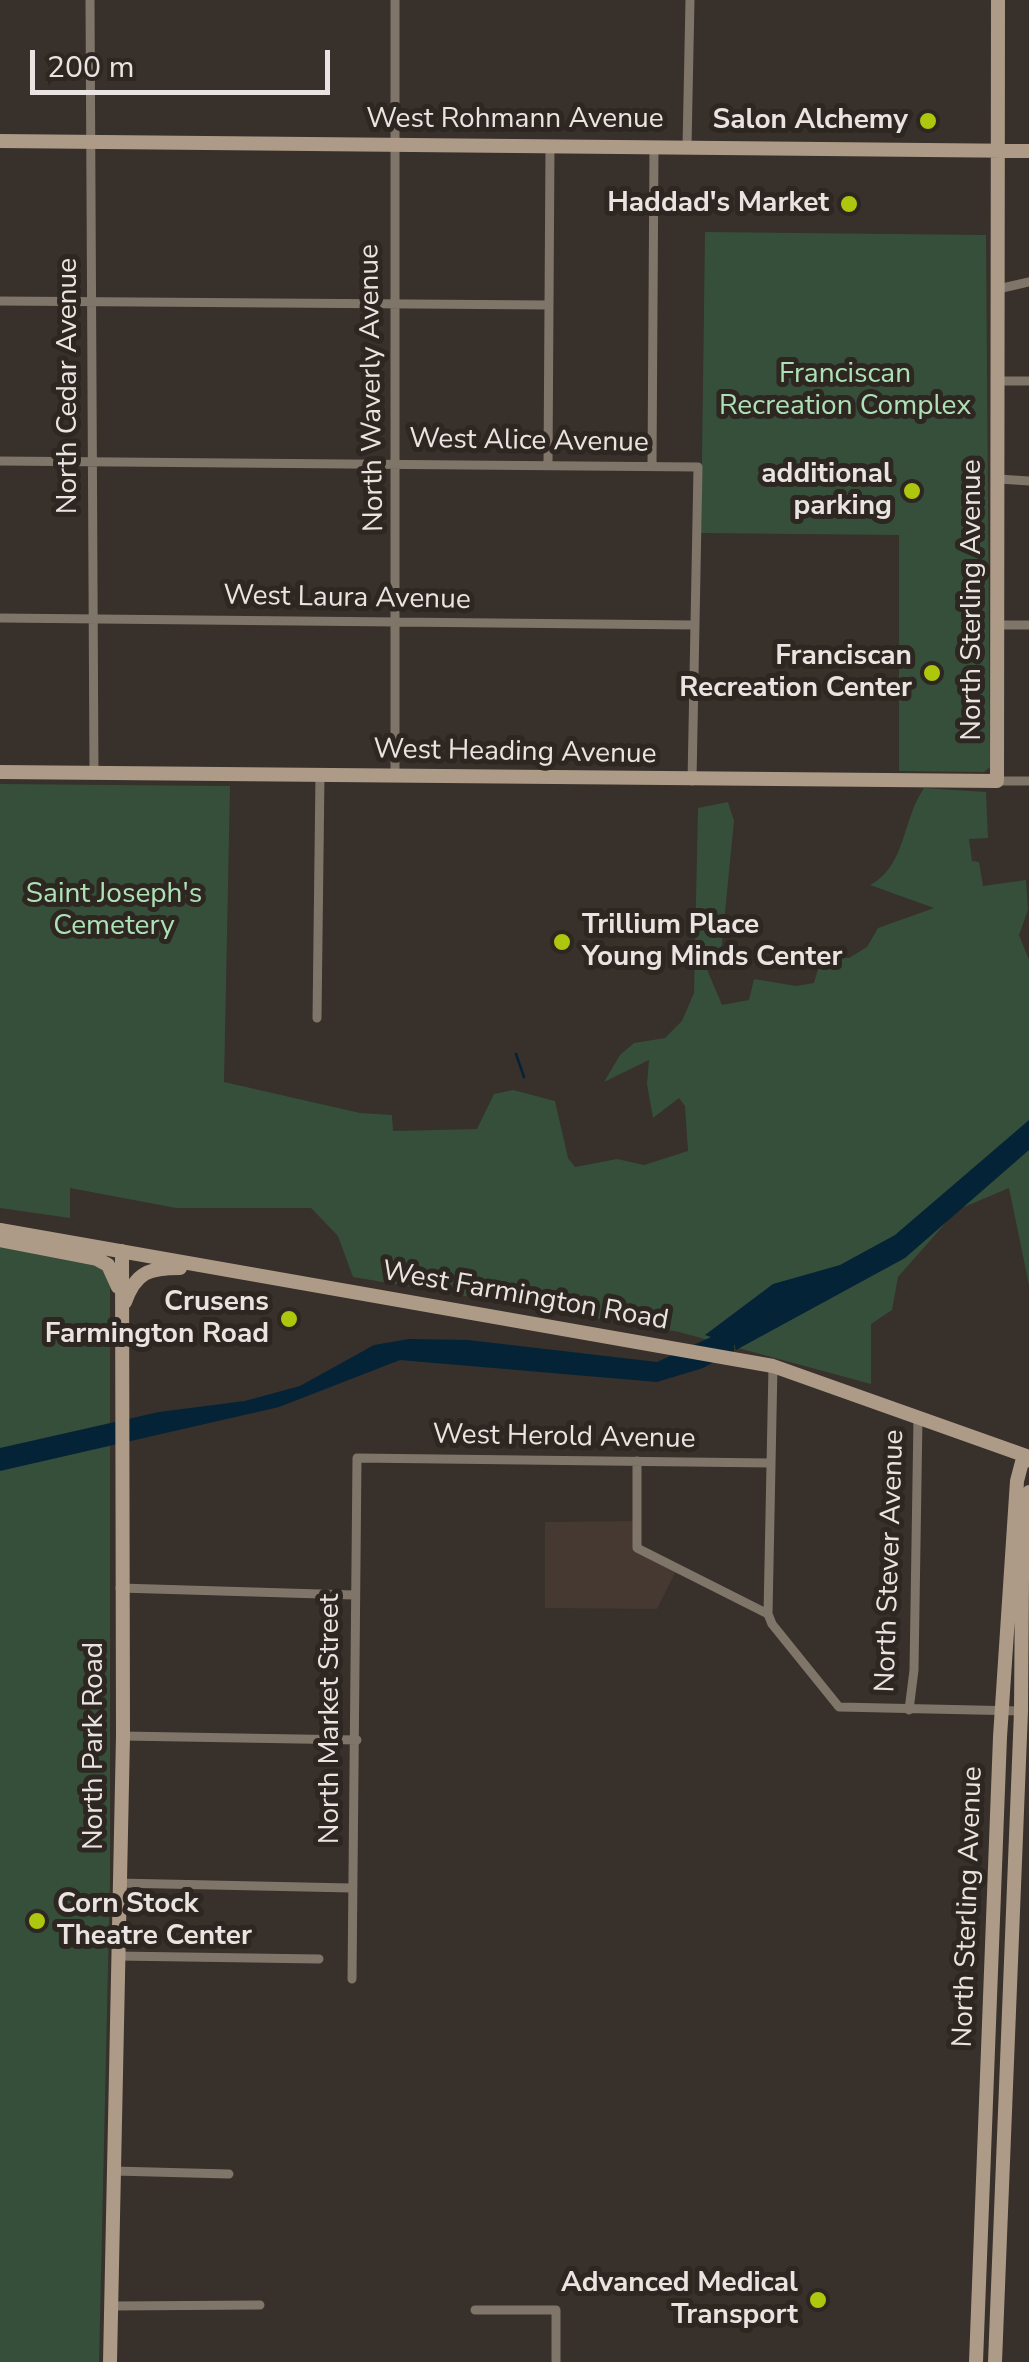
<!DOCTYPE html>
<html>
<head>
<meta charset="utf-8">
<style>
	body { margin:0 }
	#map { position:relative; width:1029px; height:2362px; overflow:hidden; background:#37302b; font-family:"Nunito Sans",sans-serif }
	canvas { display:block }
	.scale { position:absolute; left:30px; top:50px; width:300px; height:45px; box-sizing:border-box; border:5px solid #e9e4e1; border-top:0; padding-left:12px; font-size:30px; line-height:35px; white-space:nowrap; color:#e9e4e1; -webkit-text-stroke:8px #2d2621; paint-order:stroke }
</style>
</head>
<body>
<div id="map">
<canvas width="1029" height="2362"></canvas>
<div class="scale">200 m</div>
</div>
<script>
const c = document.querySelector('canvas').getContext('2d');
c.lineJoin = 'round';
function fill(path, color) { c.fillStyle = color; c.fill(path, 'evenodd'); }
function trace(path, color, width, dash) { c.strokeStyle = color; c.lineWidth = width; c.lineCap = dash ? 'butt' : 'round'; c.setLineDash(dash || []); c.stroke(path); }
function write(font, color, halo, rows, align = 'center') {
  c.font = font + ' "Nunito Sans",sans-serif'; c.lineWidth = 10; c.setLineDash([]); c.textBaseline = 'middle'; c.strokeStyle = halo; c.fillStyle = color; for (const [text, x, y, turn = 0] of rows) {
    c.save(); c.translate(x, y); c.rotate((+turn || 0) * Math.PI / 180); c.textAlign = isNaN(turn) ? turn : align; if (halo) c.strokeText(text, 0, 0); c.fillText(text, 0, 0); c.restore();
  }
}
fill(new Path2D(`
	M 637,1521 L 637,1548 L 677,1569 L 657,1609 L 545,1608 L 545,1522 Z`), '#463932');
fill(new Path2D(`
	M 705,232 L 986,235 L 990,767 L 984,772 L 899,771 L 899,535 L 701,533 Z
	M 0,784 L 230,786 L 224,1082 L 360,1113 L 392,1115 L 393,1131 L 477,1129 L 494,1094 L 513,1090 L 555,1101 L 568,1158 L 575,1167 L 617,1159 L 644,1165 L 688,1151 L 685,1106 L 679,1098 L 653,1118 L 647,1084 L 649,1060 L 604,1082 L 620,1055 L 634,1043 L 665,1038 L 682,1021 L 694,993 L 698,808 L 728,802 L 734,821 L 721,953 L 703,960 L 722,1005 L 749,1000 L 754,979 L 796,986 L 814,983 L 818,969 L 832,955 L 849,958 L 867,947 L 878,928 L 934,908 L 870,885 C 906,866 902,820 924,788 L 986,792 L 988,838 L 969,839 L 972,861 L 979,862 L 983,886 L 1026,880 L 1028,910 L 1019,935 L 1029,960 L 1029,1285 L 1009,1188 L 957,1210 L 898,1277 L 892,1310 L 871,1324 L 871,1384 L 679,1332 L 353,1277 L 338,1236 L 311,1208 L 176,1208 L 70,1188 L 70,1218 L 0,1208 Z
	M 0,1244 L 94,1260 L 110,1279 L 110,1879 L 99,2362 L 0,2362 Z`), '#364f3b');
fill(new Path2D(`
	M 1029,1120 L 1029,1150 L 905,1258 L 736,1350 L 734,1344 L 734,1351 L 703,1368 L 657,1382 L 400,1360 L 279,1407 L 0,1471 L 0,1448 L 159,1412 L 245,1401 L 300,1386 L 374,1345 L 409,1339 L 468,1340 L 657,1362 L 711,1337 L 705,1335 L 773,1284 L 840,1265 L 895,1235 Z`), '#052337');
trace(new Path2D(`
	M 516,1054 L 524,1077`), '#052337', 2.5);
trace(new Path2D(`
	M 90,0 L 94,773
	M 395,0 L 395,775
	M 687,147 L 690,0
	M 998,289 L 1029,282
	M 0,301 L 549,305
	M 998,381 L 1029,381
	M 0,461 L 698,467 L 692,781
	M 548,465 L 550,145
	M 652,466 L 654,146
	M 999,479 L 1029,481
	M 0,618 L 694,625
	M 999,625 L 1029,625
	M 997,781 L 1029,781
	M 317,1018 L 320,774
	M 773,1366 L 768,1614 L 772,1624 L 839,1707 L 1021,1711
	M 637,1461 L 637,1548 L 768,1614
	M 120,1588 L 354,1595
	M 909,1710 L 914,1670 L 918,1417
	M 123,1736 L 357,1740
	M 118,1883 L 351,1888
	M 117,1956 L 319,1959
	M 352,1979 L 357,1458 L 770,1463
	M 114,2171 L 229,2174
	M 113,2306 L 260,2305
	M 475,2310 L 556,2310 L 556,2362`), '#807569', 9);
trace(new Path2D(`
	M 0,141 L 1029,151
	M 0,772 L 997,781 L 998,0
	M 0,1230 L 773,1366 L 1029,1457
	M 0,1240 L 97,1259 L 108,1265 L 118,1287
	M 125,1302 C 136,1272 149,1268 180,1268
	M 110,2362 L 123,1736 L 122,1251
	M 976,2362 L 1000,1737 L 1017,1481 L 1022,1462 L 1029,1460
	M 995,2362 L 1021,1711 L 1022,1578 L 1029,1492`), '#ad9b88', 14);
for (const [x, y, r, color] of [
	[928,121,10,"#adc60e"],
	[849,204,10,"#adc60e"],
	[912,491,10,"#adc60e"],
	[932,673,10,"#adc60e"],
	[562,942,10,"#adc60e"],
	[289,1319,10,"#adc60e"],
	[37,1921,10,"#adc60e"],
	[818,2300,10,"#adc60e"]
]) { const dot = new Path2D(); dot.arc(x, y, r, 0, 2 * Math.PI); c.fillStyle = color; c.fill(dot); trace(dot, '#2d2621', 4); }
write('28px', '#e9e4e1', '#2d2621', [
	["West Rohmann Avenue",515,120],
	["North Cedar Avenue",69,386,-90],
	["North Waverly Avenue",373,388,-91],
	["West Alice Avenue",529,442,1],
	["West Laura Avenue",347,599,1],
	["North Sterling Avenue",973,600,-90],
	["West Heading Avenue",515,753,1],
	["West Farmington Road",525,1297,10],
	["West Herold Avenue",564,1438,1],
	["North Stever Avenue",891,1561,-88],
	["North Market Street",331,1719,-90],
	["North Park Road",95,1746,-90],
	["North Sterling Avenue",969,1907,-88]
]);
write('bold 28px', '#e9e4e1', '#2d2621', [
	["Salon Alchemy",908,121],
	["Haddad's Market",829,204],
	["additional",892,475],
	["parking",892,507],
	["Franciscan",912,657],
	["Recreation Center",912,689],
	["Trillium Place",582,926,"left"],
	["Young Minds Center",582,958,"left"],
	["Crusens",269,1303],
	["Farmington Road",269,1335],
	["Corn Stock",57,1905,"left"],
	["Theatre Center",57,1937,"left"],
	["Advanced Medical",798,2284],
	["Transport",798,2316]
], 'right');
write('28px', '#ade1b6', '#2d2621', [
	["Franciscan",845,375],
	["Recreation Complex",845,407],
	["Saint Joseph's",114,895],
	["Cemetery",114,927]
]);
</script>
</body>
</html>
